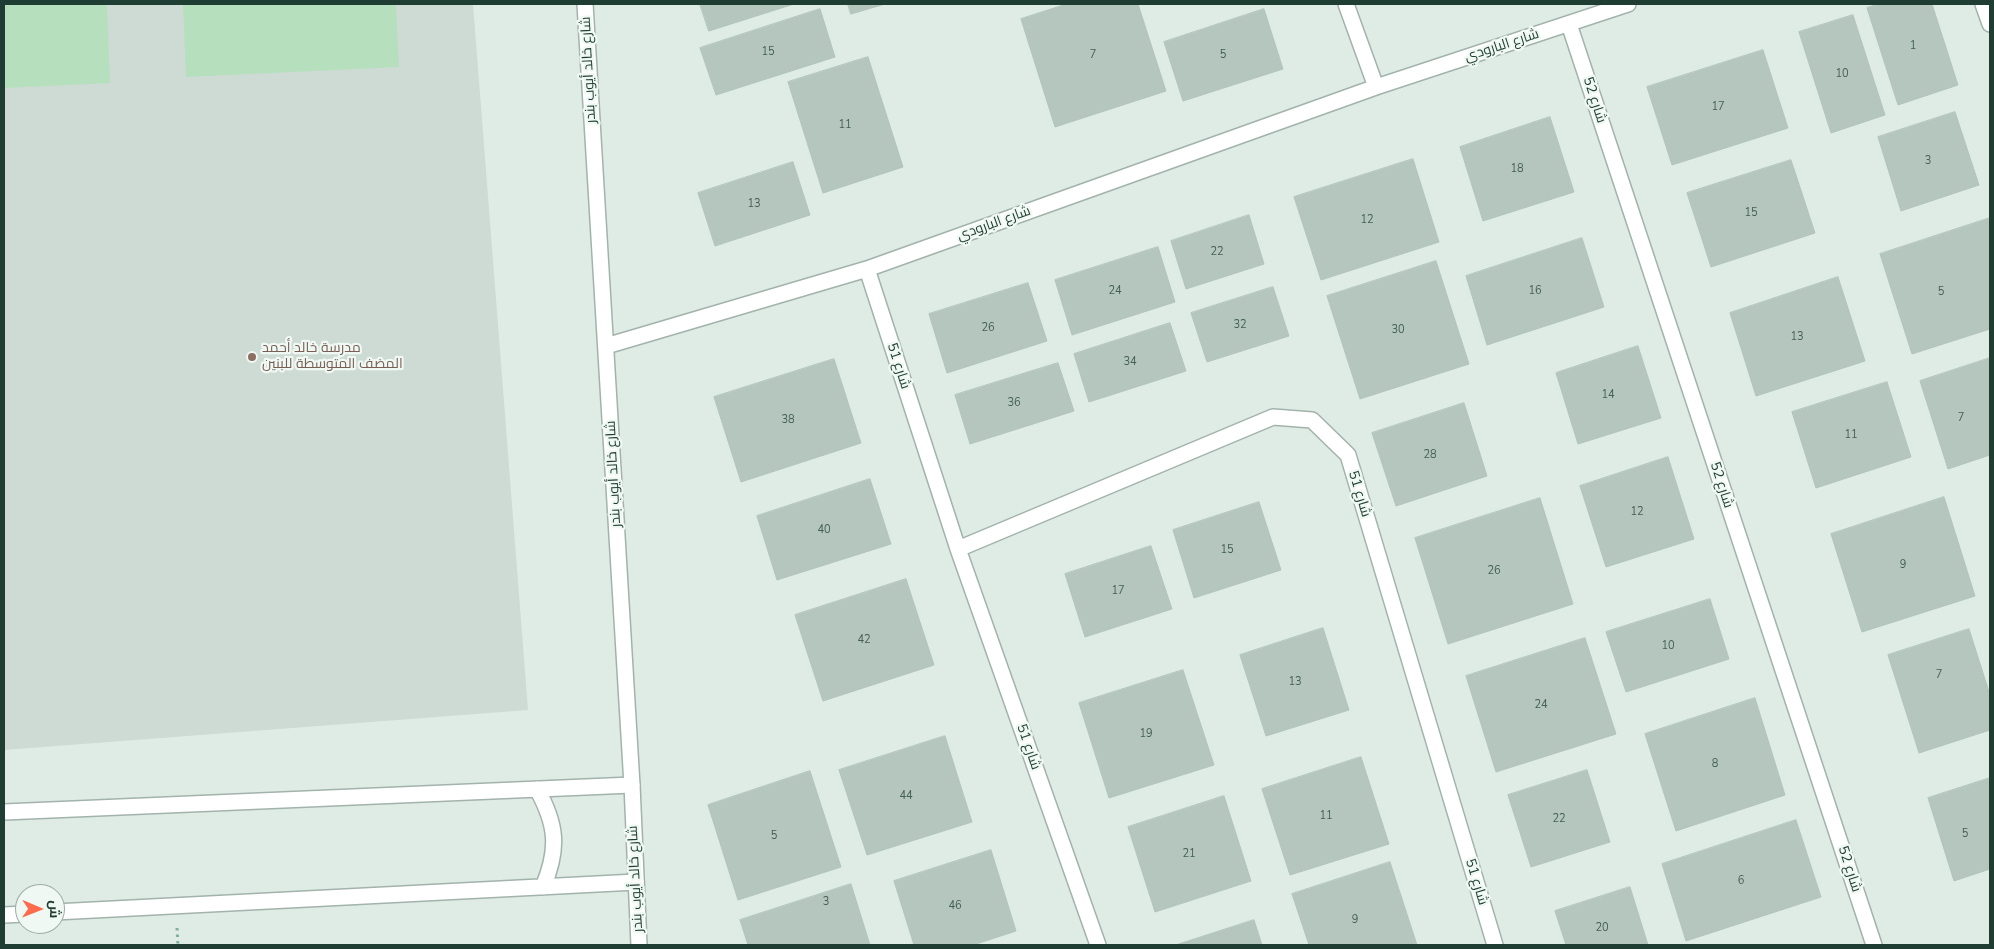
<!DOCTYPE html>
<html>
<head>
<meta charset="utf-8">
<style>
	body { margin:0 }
	#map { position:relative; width:1994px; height:949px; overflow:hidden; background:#dfebe5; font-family:"Nunito Sans",Cairo,sans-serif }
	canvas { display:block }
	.frame { position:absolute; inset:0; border:5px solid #1f3d33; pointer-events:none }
	.north { position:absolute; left:15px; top:884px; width:50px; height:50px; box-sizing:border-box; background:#eff8f3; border:1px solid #9cada6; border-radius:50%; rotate:91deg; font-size:14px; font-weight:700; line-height:20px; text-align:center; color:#1f3d33 }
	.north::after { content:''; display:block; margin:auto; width:18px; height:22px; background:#fc6c4c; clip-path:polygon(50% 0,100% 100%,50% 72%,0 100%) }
</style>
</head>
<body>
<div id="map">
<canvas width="1994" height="949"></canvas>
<div class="frame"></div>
<div class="north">ش</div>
</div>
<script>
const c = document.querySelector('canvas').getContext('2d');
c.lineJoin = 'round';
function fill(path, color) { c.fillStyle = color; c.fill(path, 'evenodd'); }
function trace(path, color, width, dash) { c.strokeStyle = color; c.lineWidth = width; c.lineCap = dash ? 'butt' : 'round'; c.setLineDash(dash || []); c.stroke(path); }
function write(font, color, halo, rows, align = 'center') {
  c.font = font + ' "Nunito Sans",Cairo,sans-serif'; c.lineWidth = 4.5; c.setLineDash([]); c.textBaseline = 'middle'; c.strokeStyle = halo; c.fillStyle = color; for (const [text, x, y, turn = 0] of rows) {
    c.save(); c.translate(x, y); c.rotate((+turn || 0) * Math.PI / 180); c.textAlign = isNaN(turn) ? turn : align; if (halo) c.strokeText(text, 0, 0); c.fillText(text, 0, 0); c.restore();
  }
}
fill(new Path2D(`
	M 4,4 L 473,4 L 528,710 L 4,750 Z`), '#cddbd4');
fill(new Path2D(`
	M 4,4 L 107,4 L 110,83 L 4,88 Z
	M 183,4 L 396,4 L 399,67 L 186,77 Z`), '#b6dfbe');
const building = new Path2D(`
	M 700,4 L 794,4 L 709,31 Z
	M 848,4 L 885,4 L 851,14 Z
	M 1067,4 L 1138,4 L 1166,91 L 1055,127 L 1021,19 Z
	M 1879,4 L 1932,4 L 1958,85 L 1898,105 L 1867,8 Z
	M 820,9 L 835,57 L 716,95 L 700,48 Z
	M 1264,9 L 1283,69 L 1183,101 L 1164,42 Z
	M 1853,15 L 1885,115 L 1831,133 L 1799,32 Z
	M 1763,50 L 1788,128 L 1672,165 L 1647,87 Z
	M 868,57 L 903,167 L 823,193 L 788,82 Z
	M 1955,112 L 1979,185 L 1901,211 L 1878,137 Z
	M 1550,117 L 1574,192 L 1483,221 L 1460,147 Z
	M 1413,159 L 1439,242 L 1321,280 L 1294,197 Z
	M 1791,160 L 1815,233 L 1711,267 L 1687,193 Z
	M 793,162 L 810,215 L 715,246 L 698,193 Z
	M 1249,215 L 1264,264 L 1186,289 L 1171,241 Z
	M 1990,218 L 1990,329 L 1912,354 L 1880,254 Z
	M 1582,238 L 1604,307 L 1487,345 L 1466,276 Z
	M 1158,247 L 1175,302 L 1072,335 L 1055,280 Z
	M 1436,261 L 1469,364 L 1360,399 L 1327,296 Z
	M 1838,277 L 1865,361 L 1756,396 L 1730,313 Z
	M 1028,283 L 1047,341 L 947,373 L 929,314 Z
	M 1273,287 L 1289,336 L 1207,362 L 1191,313 Z
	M 1170,323 L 1186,371 L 1089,402 L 1074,354 Z
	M 1638,346 L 1661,418 L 1578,444 L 1556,373 Z
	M 1990,358 L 1990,455 L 1948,469 L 1920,381 Z
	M 834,359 L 861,443 L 741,482 L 714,397 Z
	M 1058,363 L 1074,411 L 970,444 L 955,395 Z
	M 1887,382 L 1911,457 L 1816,488 L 1792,412 Z
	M 1464,403 L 1487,476 L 1396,506 L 1372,433 Z
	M 1668,457 L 1694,539 L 1606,567 L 1580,486 Z
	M 870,479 L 891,544 L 777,580 L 757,516 Z
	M 1944,497 L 1975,596 L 1862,632 L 1831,534 Z
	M 1540,498 L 1573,604 L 1448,644 L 1415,538 Z
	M 1259,502 L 1281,570 L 1194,598 L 1173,530 Z
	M 1151,546 L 1172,609 L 1085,637 L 1065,574 Z
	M 906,579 L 934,665 L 823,701 L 795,615 Z
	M 1710,599 L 1729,659 L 1626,692 L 1606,632 Z
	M 1323,628 L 1349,710 L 1266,736 L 1240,655 Z
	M 1969,629 L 1990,695 L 1990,730 L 1919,753 L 1888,655 Z
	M 1585,638 L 1616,734 L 1496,772 L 1466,676 Z
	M 1183,670 L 1214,765 L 1109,798 L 1079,703 Z
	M 1755,698 L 1785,795 L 1676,831 L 1645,734 Z
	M 945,736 L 972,822 L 867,855 L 839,770 Z
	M 1361,757 L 1389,844 L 1290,875 L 1262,789 Z
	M 1587,770 L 1610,842 L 1531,867 L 1508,795 Z
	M 810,771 L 841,867 L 738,900 L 708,805 Z
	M 1990,778 L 1990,869 L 1954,881 L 1928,798 Z
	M 1224,796 L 1251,881 L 1155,912 L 1128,827 Z
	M 1796,820 L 1821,897 L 1686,941 L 1662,864 Z
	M 991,850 L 1016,931 L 973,945 L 914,945 L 894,881 Z
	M 1390,862 L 1417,945 L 1309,945 L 1292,894 Z
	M 851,884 L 870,945 L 748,945 L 740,920 Z
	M 1630,887 L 1648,945 L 1566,945 L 1555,911 Z
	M 1254,920 L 1262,945 L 1176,945 Z`);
fill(building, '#b4c6be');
trace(building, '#b1c5bc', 1);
const service = new Path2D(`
	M 537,789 C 557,825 559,849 543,887
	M 4,812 L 632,785
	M 55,912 L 636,882
	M 4,915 L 25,914`);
const minor = new Path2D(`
	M 585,4 L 632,785 L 639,945
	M 1346,4 L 1376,87
	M 1983,4 L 1990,24
	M 1569,24 L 1874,945
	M 867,269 L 958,549 L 1098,945
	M 606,346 L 867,269 L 1376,87 L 1628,4
	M 958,549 L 1273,417 L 1312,420 L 1348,455 L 1495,945`);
trace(service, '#a2b3ac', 18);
trace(minor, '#a2b3ac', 18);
trace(new Path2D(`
	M 177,928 L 178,945`), '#7db19d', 3, [2.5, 4]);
trace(service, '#fff', 15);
trace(minor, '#fff', 15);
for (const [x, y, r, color] of [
	[252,357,5,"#8d6e63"]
]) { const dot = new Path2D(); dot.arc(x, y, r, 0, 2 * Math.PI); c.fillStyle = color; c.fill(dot); trace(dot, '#eff8f3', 2); }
write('11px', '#445f56', null, [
	["1",1913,46],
	["15",768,52],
	["7",1093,55],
	["5",1223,55],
	["10",1842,74],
	["17",1718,107],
	["11",845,125],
	["3",1928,161],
	["18",1517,169],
	["13",754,204],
	["15",1751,213],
	["12",1367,220],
	["22",1217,252],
	["24",1115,291],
	["16",1535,291],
	["5",1941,292],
	["32",1240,325],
	["26",988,328],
	["30",1398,330],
	["13",1797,337],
	["34",1130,362],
	["14",1608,395],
	["36",1014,403],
	["7",1961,418],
	["38",788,420],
	["11",1851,435],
	["28",1430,455],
	["12",1637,512],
	["40",824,530],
	["15",1227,550],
	["9",1903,565],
	["26",1494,571],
	["17",1118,591],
	["42",864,640],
	["10",1668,646],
	["7",1939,675],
	["13",1295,682],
	["24",1541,705],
	["19",1146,734],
	["8",1715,764],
	["44",906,796],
	["11",1326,816],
	["22",1559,819],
	["5",1965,834],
	["5",774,836],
	["21",1189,854],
	["6",1741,881],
	["3",826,902],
	["46",955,906],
	["9",1355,920],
	["20",1602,928]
]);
write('14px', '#1f3d33', '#eff8f3', [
	["شارع البارودي",1502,46,-18],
	["شارع خالد أيوب بندر",589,70,-93],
	["شارع 52",1594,100,72],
	["شارع البارودي",994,224,-20],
	["شارع 51",898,366,72],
	["شارع خالد أيوب بندر",614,474,-93],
	["شارع 52",1721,485,72],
	["شارع 51",1359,494,73],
	["شارع 51",1028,747,71],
	["شارع 52",1849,869,72],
	["شارع خالد أيوب بندر",636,879,-93],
	["شارع 51",1476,882,73]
]);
write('14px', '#785e54', '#eff8f3', [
	["مدرسة خالد أحمد",262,349],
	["المضف المتوسطة للبنين",262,365]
], 'left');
</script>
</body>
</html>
